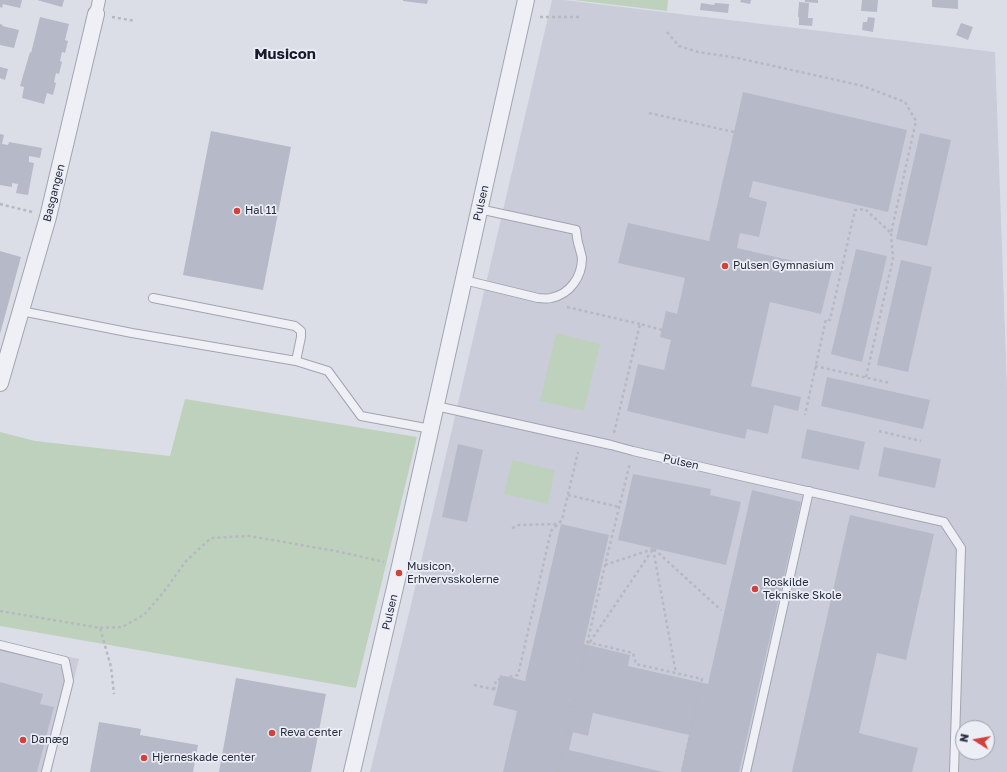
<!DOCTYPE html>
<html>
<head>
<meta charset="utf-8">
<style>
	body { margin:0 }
	#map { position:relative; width:1007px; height:772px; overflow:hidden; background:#dcdee7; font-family:"Golos Text",sans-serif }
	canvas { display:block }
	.north { position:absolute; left:955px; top:720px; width:40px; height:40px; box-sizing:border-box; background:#ebeef5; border:1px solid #9ca0ac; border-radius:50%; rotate:281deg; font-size:11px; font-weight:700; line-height:16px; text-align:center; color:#252a3e }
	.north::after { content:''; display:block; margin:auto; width:14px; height:18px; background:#d2413b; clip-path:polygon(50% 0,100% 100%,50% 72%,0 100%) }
</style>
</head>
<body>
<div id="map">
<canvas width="1007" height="772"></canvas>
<div class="north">N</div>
</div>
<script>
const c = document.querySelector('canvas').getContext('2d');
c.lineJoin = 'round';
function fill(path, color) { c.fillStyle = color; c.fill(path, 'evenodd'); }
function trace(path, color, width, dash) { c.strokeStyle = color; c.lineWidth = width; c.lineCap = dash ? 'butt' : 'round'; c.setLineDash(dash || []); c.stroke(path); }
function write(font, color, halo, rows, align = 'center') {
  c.font = font + ' "Golos Text",sans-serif'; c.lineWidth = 3.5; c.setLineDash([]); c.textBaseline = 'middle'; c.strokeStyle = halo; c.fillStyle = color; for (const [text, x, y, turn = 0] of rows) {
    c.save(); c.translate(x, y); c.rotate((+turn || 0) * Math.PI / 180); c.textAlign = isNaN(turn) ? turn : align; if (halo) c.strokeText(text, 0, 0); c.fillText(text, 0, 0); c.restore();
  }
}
fill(new Path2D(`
	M 552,0 L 564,0 L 995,52 L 1007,388 L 1007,772 L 370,772 L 410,609 ZM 963,728 L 987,728 L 987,752 L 963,752 Z
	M 0,642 L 79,659 L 51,772 L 0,772 Z`), '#cacdd9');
fill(new Path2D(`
	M 574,0 L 668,0 L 667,11 Z
	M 556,333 L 600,344 L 584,411 L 540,401 Z
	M 185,399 L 417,437 L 356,688 L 0,626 L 0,432 L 35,441 L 170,456 Z
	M 512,460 L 555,470 L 548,504 L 504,494 Z`), '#bed1bd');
fill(new Path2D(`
	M 0,0 L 22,0 L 20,8 L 3,4 L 2,8 L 0,7 Z
	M 37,0 L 64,0 L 62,7 Z
	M 403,0 L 428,0 L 427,4 L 403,1 Z
	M 741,0 L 751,0 L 750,4 L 740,2 Z
	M 805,0 L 818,0 L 818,3 L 805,2 Z
	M 862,0 L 878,0 L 877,12 L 861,11 Z
	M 932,0 L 958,0 L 958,9 L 932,7 Z
	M 799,2 L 809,3 L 808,18 L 813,18 L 812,26 L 799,25 L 799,17 L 798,17 Z
	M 701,3 L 714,5 L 715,3 L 729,4 L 728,13 L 700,10 Z
	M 40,17 L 69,24 L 65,40 L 68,41 L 65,53 L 62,52 L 60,61 L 62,62 L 59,74 L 56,73 L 54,82 L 56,83 L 53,95 L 47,93 L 44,104 L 22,98 L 24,87 L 20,86 L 30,52 L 31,53 Z
	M 868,17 L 875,18 L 873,32 L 862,30 L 863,22 L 867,22 Z
	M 961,23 L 973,27 L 968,40 L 956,35 Z
	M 0,24 L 3,25 L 2,26 L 19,30 L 14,48 L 0,45 Z
	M 0,67 L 8,69 L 5,80 L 0,78 Z
	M 743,92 L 907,130 L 888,212 L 753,181 L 749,197 L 767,202 L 759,237 L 740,233 L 737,248 L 832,270 L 821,314 L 770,302 L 751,386 L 801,397 L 798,411 L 774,405 L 768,434 L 747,429 L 745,439 L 627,411 L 638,364 L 664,370 L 671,340 L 660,337 L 666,311 L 677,314 L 685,278 L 618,263 L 628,223 L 709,241 Z
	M 211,131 L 291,147 L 263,290 L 183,275 Z
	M 920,133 L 951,140 L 927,246 L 896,239 Z
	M 0,134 L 4,135 L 2,144 L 8,145 L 9,142 L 42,148 L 40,158 L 29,156 L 29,162 L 34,163 L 28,195 L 16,193 L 18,184 L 12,183 L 12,187 L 0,185 Z
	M 856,249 L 887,256 L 862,362 L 831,354 Z
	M 0,251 L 21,257 L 0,334 Z
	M 901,260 L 932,267 L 908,372 L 877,365 Z
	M 827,377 L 930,400 L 923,429 L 821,406 Z
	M 807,429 L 865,442 L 859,470 L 801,458 Z
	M 458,444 L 483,450 L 467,522 L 442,517 Z
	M 884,447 L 941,459 L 935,488 L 878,476 Z
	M 633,474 L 711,489 L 710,495 L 741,502 L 726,565 L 618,540 Z
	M 752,490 L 801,502 L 739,772 L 681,772 L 689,735 L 593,713 L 588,736 L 573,732 L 569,750 L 663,772 L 503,772 L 517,711 L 493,705 L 497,690 L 500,675 L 525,681 L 561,524 L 609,535 L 584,644 L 630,655 L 628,666 L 708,684 Z
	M 850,515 L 934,534 L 906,660 L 877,653 L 859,733 L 918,748 L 912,772 L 792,772 Z
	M 236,678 L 326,694 L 311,772 L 219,772 Z
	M 0,682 L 43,694 L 40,704 L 54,707 L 37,772 L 0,772 Z
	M 99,722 L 141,729 L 140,735 L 198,745 L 193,772 L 90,772 Z`), '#b6b9c7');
const service = new Path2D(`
	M 464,280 L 538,298 C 542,298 547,299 551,298 C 570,294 582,277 582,258 C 581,253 580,250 579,246 C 577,241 577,235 576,230 L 479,209
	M 153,298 L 295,326 L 301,331 L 301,337 L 296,361
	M 21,311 L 132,333 L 296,361 L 328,371 L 361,416 L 431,429
	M 436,406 L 611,445 L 633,451 L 749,478 L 944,522 L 961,548 L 954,772
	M 0,645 L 65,661 L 69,681 L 46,772
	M 746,772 L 809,491`);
const pedestrian = new Path2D(`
	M 96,14 L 99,0`);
const minor = new Path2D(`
	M 0,383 L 48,217 L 96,14
	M 352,772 L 400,566 L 526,0`);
trace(service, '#a1a4b1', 10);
trace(pedestrian, '#a1a4b1', 14);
trace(minor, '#a1a4b1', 18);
trace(new Path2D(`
	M 112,17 L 135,21
	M 540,17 L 580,17
	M 667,32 L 679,46 L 698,52 L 738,58 L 863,86 L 905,102 L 916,121 L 891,233 L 865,209 L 855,210 L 830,320 L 826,319 L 805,415
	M 649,113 L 734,132
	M 0,204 L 32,212
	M 567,307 L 640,324
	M 815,366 L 890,383
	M 866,377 L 893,259 L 891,233
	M 879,431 L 921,441
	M 614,433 L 640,324 L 662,330
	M 568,495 L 619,507
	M 512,528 L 519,525 L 559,524
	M 653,549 L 676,673
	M 654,549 L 721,610
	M 605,565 L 653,549
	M 0,611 L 100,628 L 111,667 L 114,694
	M 100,628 L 122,627 L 144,615 L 163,593 L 186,561 L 211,538 L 249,536 L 336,551 L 384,562
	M 587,642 L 633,653 L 636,664 L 702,679 L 682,772
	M 590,642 L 653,549
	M 474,685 L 497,690
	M 494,690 L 496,680 L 518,675 L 551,531 L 562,520 L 578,452
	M 568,706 L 572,707
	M 558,772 L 605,565 L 630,463`), '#b6b9c2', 2.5, [3, 3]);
trace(service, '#eff0f5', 8);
trace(pedestrian, '#eff0f5', 12);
trace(minor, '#eff0f5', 16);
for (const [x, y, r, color] of [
	[237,211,4,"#d2413b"],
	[725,266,4,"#d2413b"],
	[399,573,4,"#d2413b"],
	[755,589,4,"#d2413b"],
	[272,733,4,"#d2413b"],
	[23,740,4,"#d2413b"],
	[144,758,4,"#d2413b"]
]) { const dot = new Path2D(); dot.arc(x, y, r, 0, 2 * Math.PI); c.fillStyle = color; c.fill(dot); trace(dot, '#ebeef5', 1.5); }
write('11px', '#252a3e', '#ebeef5', [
	["Basgangen",54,193,-76],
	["Pulsen",481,203,-77],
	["Pulsen",681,462,13],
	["Pulsen",390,612,-77]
]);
write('11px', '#252a3e', '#ebeef5', [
	["Hal 11",245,211],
	["Pulsen Gymnasium",733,266],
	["Musicon,",407,567],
	["Erhvervsskolerne",407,580],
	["Roskilde",763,583],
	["Tekniske Skole",763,596],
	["Reva center",280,733],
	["Danæg",31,740],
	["Hjerneskade center",152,758]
], 'left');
write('bold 15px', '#181b2e', '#ebeef5', [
	["Musicon",285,54]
]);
</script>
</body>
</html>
